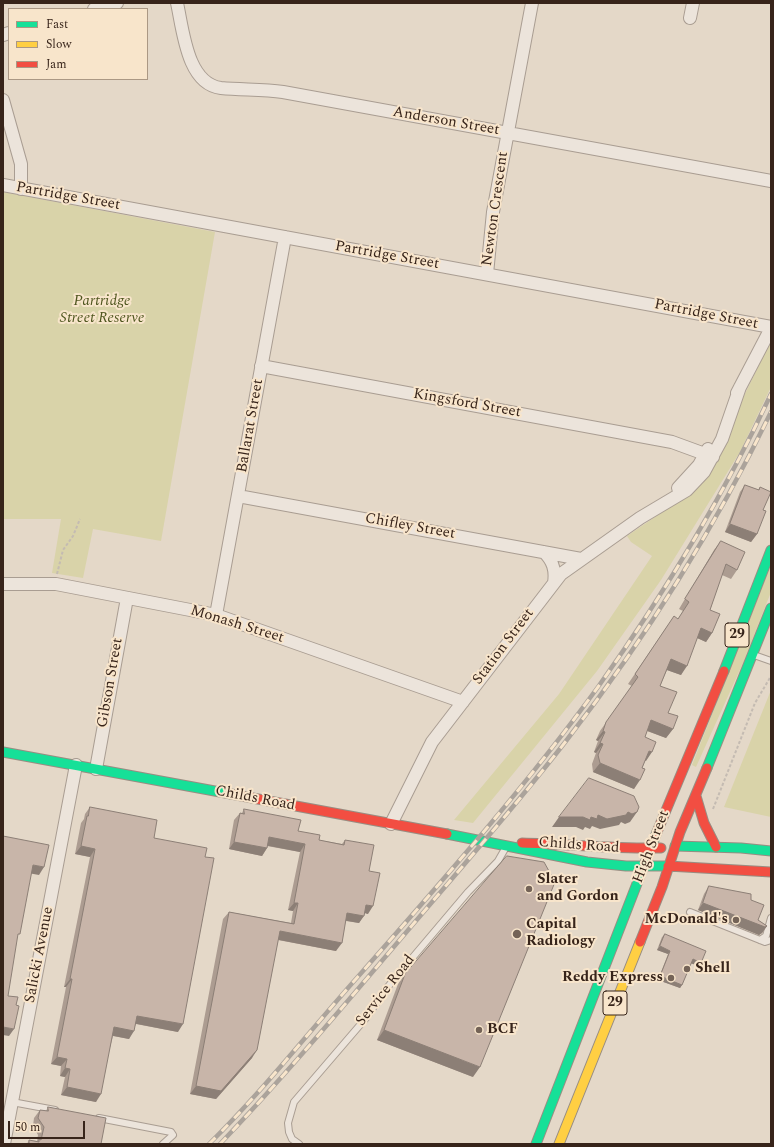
<!DOCTYPE html>
<html>
<head>
<meta charset="utf-8">
<style>
	body { margin:0 }
	#map { position:relative; width:774px; height:1147px; overflow:hidden; background:#e4d8c8; font-family:Spectral,serif }
	canvas { display:block }
	.frame { position:absolute; inset:0; border:4px solid #37241a; pointer-events:none }
	.legend { position:absolute; left:8px; top:8px; width:140px; height:72px; box-sizing:border-box; background:#f8e5cb; border:1px solid #ab9884; margin:0; padding:5px 7px; list-style:none; font-size:12px; color:#37241a }
	.legend li { display:flex; align-items:center; gap:8px; height:20px }
	.legend b { width:20px; border:1px solid #ab9884 }
	.scale { position:absolute; left:8px; top:1121px; width:77px; height:18px; box-sizing:border-box; border:2px solid #37241a; border-top:0; padding-left:5px; font-size:12px; line-height:14px; white-space:nowrap; color:#37241a; -webkit-text-stroke:3px #f8e5cb; paint-order:stroke }
</style>
</head>
<body>
<div id="map">
<canvas width="774" height="1147"></canvas>
<div class="frame"></div>
<ul class="legend">
<li><b style="height:5px;background:#16e098"></b>Fast</li>
<li><b style="height:5px;background:#ffcf43"></b>Slow</li>
<li><b style="height:5px;background:#f24e42"></b>Jam</li>
</ul>
<div class="scale">50 m</div>
</div>
<script>
const c = document.querySelector('canvas').getContext('2d');
c.lineJoin = 'round';
function fill(path, color) { c.fillStyle = color; c.fill(path, 'evenodd'); }
function trace(path, color, width, dash) { c.strokeStyle = color; c.lineWidth = width; c.lineCap = dash ? 'butt' : 'round'; c.setLineDash(dash || []); c.stroke(path); }
function write(font, color, halo, rows, align = 'center') {
  c.font = font + ' Spectral,serif'; c.lineWidth = 4; c.setLineDash([]); c.textBaseline = 'middle'; c.strokeStyle = halo; c.fillStyle = color; for (const [text, x, y, turn = 0] of rows) {
    c.save(); c.translate(x, y); c.rotate((+turn || 0) * Math.PI / 180); c.textAlign = isNaN(turn) ? turn : align; if (halo) c.strokeText(text, 0, 0); c.fillText(text, 0, 0); c.restore();
  }
}
fill(new Path2D(`
	M 3,192 L 215,232 L 161,541 L 93,529 L 83,578 L 52,573 L 61,519 L 3,519 Z
	M 771,340 L 771,387 L 740,452 L 661,580 L 597,671 L 473,823 L 454,820 L 559,694 L 652,556 L 631,542 L 627,536 L 683,498 L 741,402 Z
	M 771,565 L 771,592 L 743,663 L 696,767 L 692,765 Z
	M 771,690 L 771,817 L 724,807 Z`), '#d9d3a9');
const lane = new Path2D(`
	M 754,655 L 771,661
	M 690,912 L 765,942 L 771,940
	M 760,940 L 766,936 L 771,918
	M 12,1102 L 55,1110
	M 99,1118 L 171,1132 L 173,1135 L 163,1144
	M 299,1144 L 292,1139 L 289,1132 L 288,1123 L 294,1102 L 366,1018 L 386,989 L 468,892 L 498,861 L 506,847`);
const street = new Path2D(`
	M 177,3 C 183,30 187,84 221,88 C 242,90 263,89 283,92 L 771,181
	M 94,9 L 117,3
	M 690,18 L 693,3
	M 3,35 L 9,33
	M 3,100 L 21,164 L 21,189
	M 3,185 L 771,327
	M 487,274 L 493,212 L 532,3
	M 261,366 L 672,442 L 713,457
	M 737,393 L 771,328
	M 678,488 L 699,465 L 708,449
	M 238,496 L 581,559
	M 544,552 C 553,561 556,570 554,583
	M 3,584 L 56,584 L 216,615 L 463,702
	M 216,615 L 285,237
	M 96,769 L 127,598
	M 391,824 L 432,742 L 561,574 L 640,518 L 687,490 L 704,472 L 722,439 L 740,387
	M 4,1144 L 76,765`);
const fast = new Path2D(`
	M 724,671 L 771,550
	M 3,752 L 231,794
	M 707,768 L 771,608
	M 447,834 L 587,862 L 626,866 L 668,866
	M 675,846 L 741,848 L 771,851
	M 536,1144 L 657,832`);
const slow = new Path2D(`
	M 559,1144 L 640,942`);
const jam = new Path2D(`
	M 231,794 L 447,834
	M 696,796 L 704,823 L 716,847
	M 657,832 L 724,671
	M 522,843 C 568,844 615,849 661,848
	M 668,866 L 771,872
	M 640,942 L 662,887 L 680,832 L 707,768`);
trace(lane, '#a99d92', 8);
trace(street, '#a99d92', 14);
trace(fast, '#988d82', 11);
trace(slow, '#988d82', 11);
trace(jam, '#988d82', 11);
trace(new Path2D(`
	M 57,574 L 63,550 L 73,536 L 80,519
	M 713,809 L 755,703 L 771,676`), '#c4bbb2', 2, [3, 2]);
trace(lane, '#ece4db', 6);
trace(street, '#ece4db', 12);
trace(fast, '#16e098', 9);
trace(slow, '#ffcf43', 9);
trace(jam, '#f24e42', 9);
const rail = new Path2D(`
	M 209,1144 C 264,1090 311,1029 363,971 C 444,879 526,786 598,687 C 664,594 723,497 771,394
	M 220,1144 C 288,1073 351,997 415,922 C 466,862 518,803 566,741 C 645,639 715,528 771,412`);
trace(rail, '#aba39b', 4.5);
trace(rail, '#f8e5cb', 3, [9]);
fill(new Path2D(`
	M 745,485 L 758,490 L 760,487 L 763,510 L 757,534 L 751,542 L 725,532 L 740,492 Z
	M 721,541 L 737,570 L 731,579 L 722,575 L 710,610 L 712,633 L 706,642 L 697,638 L 681,675 L 667,670 L 660,686 L 673,729 L 666,738 L 647,731 L 645,737 L 646,761 L 645,761 L 634,789 L 593,772 L 592,764 L 596,753 L 594,752 L 598,741 L 596,740 L 600,731 L 632,686 L 628,684 L 668,625 L 678,619 L 683,611 L 679,609 L 714,550 Z
	M 90,807 L 154,838 L 178,1032 L 136,1024 L 129,1039 L 113,1036 L 96,1102 L 61,1095 L 65,1077 L 60,1076 L 61,1066 L 51,1064 L 66,987 L 64,987 L 90,857 L 75,854 L 81,823 L 84,819 L 85,814 Z
	M 244,809 L 319,840 L 342,844 L 345,840 L 369,871 L 368,914 L 365,913 L 359,923 L 346,921 L 336,951 L 278,940 L 252,1058 L 216,1099 L 190,1094 L 223,919 L 229,912 L 291,923 L 293,911 L 288,910 L 300,852 L 267,846 L 267,848 L 262,856 L 229,849 L 234,820 L 240,813 L 242,813 Z
	M 709,886 L 751,900 L 758,920 L 767,926 L 762,933 L 759,935 L 698,910 L 704,894 Z
	M 665,934 L 701,963 L 699,966 L 691,963 L 682,985 L 680,988 L 658,980 L 668,954 L 657,950 L 662,937 Z
	M 405,974 L 473,1077 L 377,1040 L 398,984 Z
	M 48,1107 L 101,1144 L 27,1144 L 29,1140 L 37,1141 L 38,1135 L 33,1126 L 34,1118 L 40,1110 L 46,1111 Z`), '#ac9c91');
fill(new Path2D(`
	M 730,524 L 757,534 L 751,542 L 725,532 Z
	M 701,628 L 712,633 L 706,642 L 695,637 Z
	M 671,659 L 687,666 L 681,675 L 664,669 Z
	M 651,720 L 673,729 L 666,738 L 645,730 Z
	M 603,731 L 605,732 L 598,741 L 596,740 Z
	M 600,743 L 603,744 L 596,753 L 594,752 Z
	M 649,751 L 652,752 L 646,761 L 643,760 Z
	M 600,763 L 640,780 L 634,789 L 593,772 Z
	M 628,812 L 637,812 L 630,822 L 625,824 L 621,822 L 619,825 L 600,829 L 592,826 L 590,829 L 585,827 L 583,830 L 576,827 L 552,827 L 559,817 L 598,815 Z
	M 269,837 L 305,844 L 300,852 L 264,845 Z
	M 234,842 L 267,848 L 262,856 L 229,849 Z
	M 81,846 L 95,849 L 90,857 L 75,854 Z
	M 33,865 L 44,867 L 39,875 L 28,873 Z
	M 294,903 L 298,903 L 293,911 L 288,910 Z
	M 703,903 L 767,926 L 762,933 L 759,935 L 698,910 Z
	M 366,905 L 373,906 L 368,914 L 361,912 Z
	M 347,913 L 364,916 L 359,923 L 342,920 Z
	M 280,931 L 342,943 L 336,951 L 274,939 Z
	M 660,946 L 670,951 L 668,954 L 657,950 Z
	M 693,959 L 701,963 L 699,966 L 690,963 Z
	M 660,976 L 682,985 L 680,988 L 658,980 Z
	M 70,979 L 72,979 L 66,987 L 64,987 Z
	M 137,1016 L 183,1024 L 178,1032 L 132,1023 Z
	M 3,1027 L 14,1029 L 9,1036 L 3,1035 Z
	M 114,1027 L 134,1031 L 129,1039 L 109,1035 Z
	M 384,1030 L 480,1067 L 473,1077 L 377,1040 Z
	M 257,1050 L 252,1058 L 216,1099 L 190,1094 L 196,1086 Z
	M 57,1057 L 67,1059 L 61,1066 L 51,1064 Z
	M 65,1068 L 70,1069 L 65,1077 L 60,1076 Z
	M 67,1087 L 101,1094 L 96,1102 L 61,1095 Z`), '#8c7f76');
const building = new Path2D(`
	M 745,485 L 759,490 L 760,487 L 771,492 L 763,510 L 766,511 L 757,534 L 730,524 Z
	M 721,541 L 745,552 L 737,570 L 726,564 L 710,610 L 720,614 L 712,633 L 701,628 L 687,666 L 671,659 L 660,686 L 677,692 L 668,713 L 678,716 L 673,729 L 651,720 L 645,737 L 656,742 L 652,752 L 649,751 L 642,768 L 645,769 L 640,780 L 600,763 L 598,755 L 603,744 L 600,743 L 605,732 L 603,731 L 606,722 L 638,677 L 635,674 L 674,616 L 678,619 L 689,602 L 685,599 Z
	M 589,778 L 634,796 L 639,807 L 637,812 L 632,814 L 628,812 L 626,815 L 607,819 L 598,815 L 597,819 L 591,817 L 590,820 L 583,817 L 559,817 Z
	M 90,807 L 157,820 L 154,838 L 207,848 L 205,857 L 214,858 L 183,1024 L 137,1016 L 134,1031 L 114,1027 L 101,1094 L 67,1087 L 70,1069 L 65,1068 L 67,1059 L 57,1057 L 72,979 L 70,979 L 95,849 L 81,846 L 87,816 L 88,816 Z
	M 244,809 L 301,820 L 298,831 L 320,835 L 319,840 L 344,845 L 345,840 L 374,845 L 369,871 L 380,873 L 373,906 L 366,905 L 364,916 L 347,913 L 342,943 L 280,931 L 257,1050 L 221,1091 L 196,1086 L 229,912 L 294,924 L 298,903 L 294,903 L 305,844 L 269,837 L 267,848 L 234,842 L 240,813 L 244,814 Z
	M 3,836 L 49,845 L 44,867 L 33,865 L 20,934 L 18,934 L 8,996 L 18,997 L 16,1005 L 19,1006 L 14,1029 L 3,1027 Z
	M 507,856 L 544,862 L 555,882 L 480,1067 L 384,1030 L 405,974 Z
	M 709,886 L 751,894 L 751,900 L 764,905 L 758,920 L 767,926 L 765,927 L 703,903 Z
	M 665,934 L 706,951 L 701,963 L 693,959 L 682,985 L 660,976 L 670,951 L 660,946 Z
	M 48,1107 L 106,1118 L 101,1144 L 29,1144 L 29,1140 L 39,1142 L 39,1139 L 41,1140 L 44,1127 L 38,1118 L 40,1110 L 48,1111 Z`);
fill(building, '#c8b5a9');
trace(building, '#8c7f76', 1);
for (const [x, y, r, color] of [
	[529,889,4,"#746357"],
	[736,920,4,"#746357"],
	[517,934,5,"#746357"],
	[687,969,4,"#746357"],
	[671,978,4,"#746357"],
	[479,1030,4,"#746357"]
]) { const dot = new Path2D(); dot.arc(x, y, r, 0, 2 * Math.PI); c.fillStyle = color; c.fill(dot); trace(dot, '#f8e5cb', 1.5); }
for (const [x, y, w] of [
	[737,635,24],
	[615,1003,24]
]) { const box = new Path2D(); box.roundRect(x - w / 2, y - 12, w, 24, 3); c.fillStyle = '#f8e5cb'; c.fill(box); trace(box, '#37241a', 1); }
write('bold 14px', '#37241a', null, [
	["29",737,635],
	["29",615,1003]
]);
write('15px', '#37241a', '#f8e5cb', [
	["Anderson Street",446,122,10],
	["Partridge Street",68,197,10],
	["Newton Crescent",496,209,-82],
	["Partridge Street",387,256,10],
	["Partridge Street",706,315,11],
	["Kingsford Street",467,404,10],
	["Ballarat Street",251,426,-80],
	["Chifley Street",410,527,10],
	["Monash Street",237,625,17],
	["Station Street",504,647,-53],
	["Gibson Street",111,683,-80],
	["Childs Road",255,799,11],
	["Childs Road",579,846,4],
	["High Street",652,847,-69],
	["Salicki Avenue",40,955,-79],
	["Service Road",386,991,-52]
]);
write('italic 15px', '#4f561f', '#f8e5cb', [
	["Partridge",102,302],
	["Street Reserve",102,319]
]);
write('bold 15px', '#37241a', '#f8e5cb', [
	["Slater",537,880],
	["and Gordon",537,897],
	["McDonald's",728,920,"right"],
	["Capital",526,925],
	["Radiology",526,942],
	["Shell",695,969],
	["Reddy Express",663,978,"right"],
	["BCF",487,1030]
], 'left');
</script>
</body>
</html>
